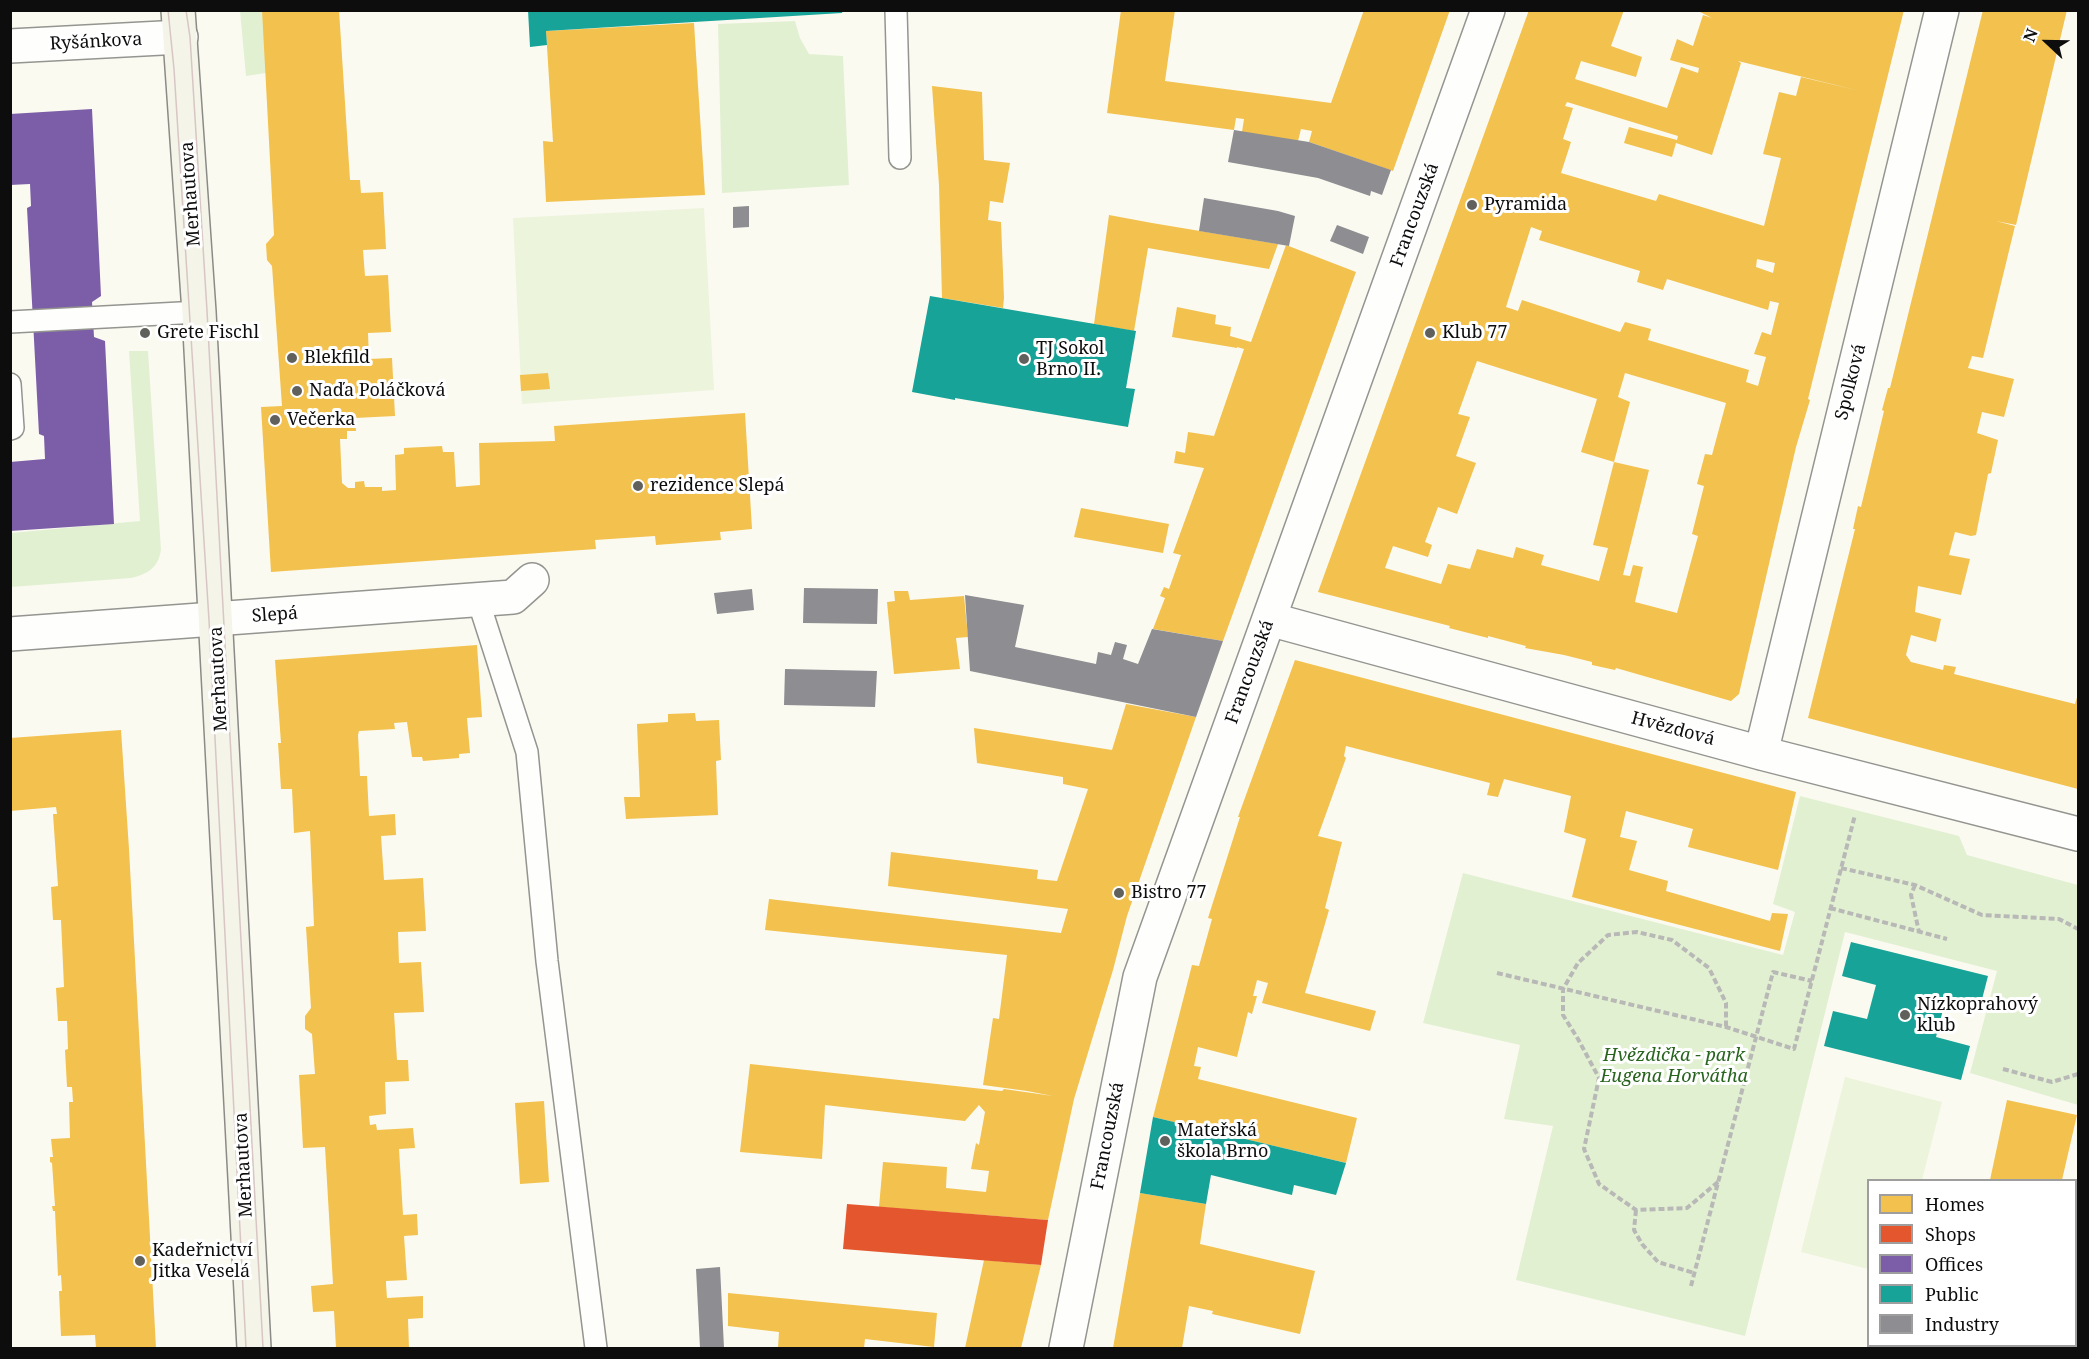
<!DOCTYPE html>
<html>
<head>
<meta charset="utf-8">
<style>
	body { margin:0 }
	#map { position:relative; width:2089px; height:1359px; overflow:hidden; background:#fbfaf1; font-family:"Noto Serif",serif }
	canvas { display:block }
	.frame { position:absolute; inset:0; border:12px solid #0d0d0d; pointer-events:none }
	.legend { position:absolute; left:1867px; top:1179px; width:210px; height:168px; box-sizing:border-box; background:#fff; border:2px solid #9e9e9e; margin:0; padding:8px 10px; list-style:none; font-size:18px; color:#0d0d0d }
	.legend li { display:flex; align-items:center; gap:12px; height:30px }
	.legend b { width:30px; border:2px solid #9e9e9e }
	.north { position:absolute; left:2017px; top:12px; width:60px; height:60px; -webkit-text-stroke:4px #fff; paint-order:stroke; rotate:292deg; font-size:16px; font-weight:700; line-height:24px; text-align:center; color:#0d0d0d }
	.north::after { content:''; display:block; margin:auto; width:21px; height:27px; background:#0d0d0d; clip-path:polygon(50% 0,100% 100%,50% 72%,0 100%) }
</style>
</head>
<body>
<div id="map">
<canvas width="2089" height="1359"></canvas>
<div class="frame"></div>
<ul class="legend">
<li><b style="height:16px;background:#f2c14e"></b>Homes</li>
<li><b style="height:16px;background:#e4572e"></b>Shops</li>
<li><b style="height:16px;background:#7b5ea7"></b>Offices</li>
<li><b style="height:16px;background:#17a398"></b>Public</li>
<li><b style="height:16px;background:#8d8d92"></b>Industry</li>
</ul>
<div class="north">N</div>
</div>
<script>
const c = document.querySelector('canvas').getContext('2d');
c.lineJoin = 'round';
function fill(path, color) { c.fillStyle = color; c.fill(path, 'evenodd'); }
function trace(path, color, width, dash) { c.strokeStyle = color; c.lineWidth = width; c.lineCap = dash ? 'butt' : 'round'; c.setLineDash(dash || []); c.stroke(path); }
function write(font, color, halo, rows, align = 'center') {
  c.font = font + ' "Noto Serif",serif'; c.lineWidth = 6; c.setLineDash([]); c.textBaseline = 'middle'; c.strokeStyle = halo; c.fillStyle = color; for (const [text, x, y, turn = 0] of rows) {
    c.save(); c.translate(x, y); c.rotate((+turn || 0) * Math.PI / 180); c.textAlign = isNaN(turn) ? turn : align; if (halo) c.strokeText(text, 0, 0); c.fillText(text, 0, 0); c.restore();
  }
}
fill(new Path2D(`
	M 240,11 L 263,11 L 266,73 L 246,76 Z
	M 795,21 L 800,38 L 809,54 L 843,56 L 849,185 L 722,193 L 718,24 Z
	M 129,351 L 148,351 L 161,550 C 158,568 148,574 131,578 L 11,587 L 11,533 L 140,521 Z
	M 1800,796 L 1959,836 L 1967,855 L 2078,885 L 2078,1105 L 1970,1073 L 1997,971 L 1845,932 L 1745,1336 L 1516,1280 L 1553,1126 L 1504,1119 L 1520,1045 L 1423,1023 L 1463,873 L 1783,955 L 1795,912 L 1773,904 Z`), '#e2f0d2');
fill(new Path2D(`
	M 704,208 L 714,390 L 522,404 L 513,218 Z
	M 1845,1077 L 1942,1102 L 1922,1180 L 1868,1180 L 1868,1269 L 1801,1252 Z`), '#ecf4dc');
fill(new Path2D(`
	M 262,10 L 339,10 L 350,180 L 360,180 L 361,193 L 383,192 L 386,249 L 363,250 L 365,276 L 388,275 L 391,332 L 368,333 L 369,359 L 392,358 L 395,416 L 355,418 L 356,431 L 347,431 L 347,439 L 340,439 L 342,483 L 348,488 L 355,488 L 355,482 L 364,481 L 365,487 L 382,487 L 382,491 L 396,490 L 395,455 L 404,454 L 404,448 L 442,446 L 443,452 L 454,452 L 456,487 L 480,485 L 479,443 L 555,441 L 554,426 L 745,413 L 752,529 L 720,532 L 721,540 L 656,545 L 655,536 L 595,540 L 596,549 L 271,572 L 261,407 L 282,406 L 272,266 L 267,260 L 266,244 L 274,235 Z
	M 1121,10 L 1175,10 L 1165,81 L 1331,103 L 1364,10 L 1450,10 L 1393,171 L 1309,142 L 1312,131 L 1301,129 L 1298,141 L 1242,132 L 1244,119 L 1236,118 L 1234,130 L 1107,113 Z
	M 1529,10 L 1624,10 L 1611,46 L 1642,57 L 1636,77 L 1581,61 L 1575,79 L 1667,108 L 1681,67 L 1698,73 L 1699,68 L 1670,60 L 1677,39 L 1693,46 L 1703,15 L 1712,18 L 1696,10 L 1904,10 L 1808,399 L 1810,400 L 1796,447 L 1739,694 L 1731,701 L 1616,668 L 1615,670 L 1592,665 L 1592,662 L 1564,655 L 1525,648 L 1526,646 L 1488,636 L 1488,638 L 1449,628 L 1450,626 L 1318,592 ZM 1738,61 L 1860,91 L 1801,77 L 1796,96 L 1779,92 L 1763,154 L 1781,158 L 1764,226 L 1659,194 L 1656,201 L 1561,173 L 1571,142 L 1563,139 L 1573,108 L 1565,106 L 1567,102 L 1678,136 L 1677,140 L 1629,127 L 1624,143 L 1672,157 L 1676,143 L 1712,155 L 1741,63 ZM 1531,227 L 1542,231 L 1539,240 L 1640,271 L 1637,282 L 1663,290 L 1667,279 L 1768,310 L 1770,301 L 1779,303 L 1771,335 L 1762,332 L 1754,354 L 1766,357 L 1758,386 L 1746,382 L 1749,370 L 1648,340 L 1651,329 L 1625,322 L 1620,332 L 1522,300 L 1518,311 L 1506,307 ZM 1757,259 L 1775,263 L 1773,273 L 1756,267 ZM 1477,361 L 1597,399 L 1581,452 L 1614,462 L 1593,545 L 1608,548 L 1599,581 L 1541,565 L 1544,555 L 1516,547 L 1513,558 L 1477,549 L 1470,569 L 1448,564 L 1441,584 L 1385,568 L 1393,546 L 1428,557 L 1432,545 L 1425,542 L 1438,507 L 1457,514 L 1476,463 L 1456,456 L 1470,417 L 1458,414 ZM 1625,373 L 1726,403 L 1712,455 L 1705,454 L 1697,484 L 1704,486 L 1692,534 L 1698,536 L 1677,613 L 1635,602 L 1643,567 L 1633,565 L 1630,576 L 1623,575 L 1649,470 L 1614,462 L 1630,402 L 1618,397 Z
	M 1983,10 L 2067,10 L 2016,225 L 1996,221 L 2015,226 L 1983,358 L 1972,356 L 1968,368 L 2014,379 L 2004,417 L 1982,412 L 1977,433 L 1998,440 L 1991,473 L 1988,474 L 1976,535 L 1971,536 L 1955,532 L 1949,555 L 1970,559 L 1961,595 L 1918,586 L 1915,612 L 1941,619 L 1936,642 L 1911,635 L 1906,655 L 1911,662 L 1943,670 L 1944,665 L 1956,667 L 1954,674 L 2075,704 L 2078,694 L 2078,789 L 1808,718 L 1855,529 L 1853,529 L 1858,506 L 1861,507 L 1884,411 L 1882,410 L 1888,388 L 1890,388 Z
	M 694,23 L 705,195 L 546,202 L 543,141 L 553,142 L 546,31 Z
	M 932,86 L 982,92 L 984,160 L 1010,163 L 1003,203 L 990,201 L 988,220 L 1001,222 L 1004,298 L 1003,308 L 942,298 L 939,185 Z
	M 1109,215 L 1152,223 L 1278,244 L 1269,269 L 1148,248 L 1134,331 L 1094,324 Z
	M 1286,245 L 1356,272 L 1223,641 L 1153,629 L 1165,598 L 1160,596 L 1164,587 L 1169,589 L 1181,555 L 1173,553 L 1204,468 L 1174,463 L 1176,451 L 1185,453 L 1188,432 L 1214,436 L 1244,349 L 1237,347 L 1237,348 L 1172,337 L 1177,307 L 1216,315 L 1215,324 L 1231,327 L 1230,336 L 1251,342 Z
	M 548,373 L 550,389 L 521,391 L 520,375 Z
	M 1081,508 L 1169,524 L 1163,553 L 1074,537 Z
	M 894,591 L 908,591 L 910,600 L 964,596 L 968,637 L 956,638 L 960,669 L 894,674 L 887,602 L 895,601 Z
	M 477,645 L 482,717 L 467,718 L 470,753 L 459,754 L 459,758 L 423,761 L 422,757 L 412,757 L 407,722 L 394,723 L 395,729 L 359,731 L 358,735 L 360,776 L 367,776 L 369,816 L 395,814 L 396,835 L 381,836 L 384,880 L 423,878 L 426,931 L 398,932 L 399,963 L 421,962 L 424,1012 L 394,1013 L 397,1060 L 408,1060 L 409,1081 L 385,1082 L 386,1114 L 369,1116 L 370,1125 L 376,1124 L 377,1130 L 413,1128 L 415,1148 L 399,1149 L 403,1215 L 417,1214 L 418,1235 L 404,1236 L 407,1280 L 386,1281 L 386,1284 L 387,1298 L 423,1296 L 423,1318 L 408,1319 L 409,1348 L 336,1348 L 334,1311 L 313,1312 L 311,1286 L 333,1284 L 325,1147 L 303,1148 L 299,1075 L 315,1074 L 312,1034 L 305,1029 L 305,1016 L 311,1008 L 306,927 L 314,926 L 310,831 L 294,833 L 292,789 L 281,789 L 278,743 L 281,743 L 275,660 Z
	M 1295,660 L 1796,792 L 1778,870 L 1688,847 L 1693,829 L 1626,811 L 1620,837 L 1637,841 L 1629,870 L 1668,881 L 1666,891 L 1770,921 L 1772,913 L 1788,914 L 1780,951 L 1572,897 L 1586,839 L 1564,832 L 1571,796 L 1504,779 L 1498,797 L 1487,795 L 1490,783 L 1346,746 L 1344,756 L 1346,758 L 1318,836 L 1342,842 L 1325,908 L 1329,910 L 1305,993 L 1376,1011 L 1370,1031 L 1262,1003 L 1268,983 L 1257,980 L 1253,996 L 1257,996 L 1252,1014 L 1248,1012 L 1237,1057 L 1198,1047 L 1194,1066 L 1201,1067 L 1198,1079 L 1357,1118 L 1346,1163 L 1153,1117 L 1192,965 L 1199,966 L 1212,919 L 1208,918 L 1240,817 L 1238,817 Z
	M 1126,704 L 1196,717 L 1127,916 L 1113,970 L 1074,1099 L 1048,1220 L 879,1207 L 883,1162 L 947,1167 L 946,1188 L 986,1192 L 989,1171 L 971,1169 L 976,1143 L 979,1145 L 985,1112 L 979,1105 L 965,1121 L 825,1105 L 822,1159 L 740,1152 L 750,1064 L 1002,1091 L 1004,1089 L 1053,1096 L 1027,1091 L 983,1085 L 993,1018 L 999,1019 L 1007,955 L 765,930 L 769,899 L 1061,933 L 1068,909 L 888,886 L 891,852 L 1038,870 L 1037,879 L 1057,881 L 1088,789 L 1063,784 L 1063,777 L 977,763 L 974,728 L 1112,750 Z
	M 695,713 L 696,721 L 719,720 L 721,760 L 716,761 L 718,815 L 626,819 L 624,797 L 640,797 L 637,724 L 668,722 L 668,714 Z
	M 121,730 L 129,849 L 156,1348 L 96,1348 L 95,1335 L 61,1336 L 59,1291 L 62,1291 L 61,1275 L 58,1276 L 55,1211 L 53,1211 L 52,1206 L 55,1206 L 52,1163 L 50,1162 L 50,1157 L 53,1157 L 51,1139 L 70,1138 L 69,1102 L 73,1102 L 72,1087 L 67,1087 L 65,1050 L 68,1049 L 67,1021 L 58,1021 L 56,988 L 64,987 L 61,920 L 53,920 L 51,887 L 58,886 L 53,814 L 57,814 L 56,807 L 10,811 L 10,738 Z
	M 2007,1100 L 2077,1115 L 2062,1180 L 1990,1180 Z
	M 544,1101 L 549,1182 L 520,1184 L 515,1103 Z
	M 2076,1188 L 2078,1189 L 2076,1222 Z
	M 1140,1193 L 1206,1204 L 1200,1244 L 1315,1271 L 1300,1334 L 1212,1314 L 1213,1311 L 1189,1306 L 1182,1348 L 1113,1348 Z
	M 984,1260 L 1041,1265 L 1021,1348 L 965,1348 Z
	M 728,1293 L 937,1313 L 934,1347 L 865,1339 L 864,1348 L 778,1348 L 779,1332 L 728,1326 Z`), '#f2c14e');
fill(new Path2D(`
	M 847,1204 L 1048,1220 L 1041,1265 L 843,1249 Z`), '#e4572e');
fill(new Path2D(`
	M 92,109 L 101,296 L 92,302 L 94,337 L 105,341 L 114,524 L 10,531 L 10,462 L 45,459 L 44,436 L 39,434 L 27,208 L 31,206 L 30,184 L 10,185 L 10,114 Z`), '#7b5ea7');
fill(new Path2D(`
	M 528,10 L 843,10 L 842,13 L 546,31 L 547,45 L 530,47 Z
	M 930,296 L 1136,331 L 1126,388 L 1135,389 L 1128,427 L 955,398 L 955,400 L 912,392 Z
	M 1851,942 L 1988,976 L 1979,1011 L 1945,1002 L 1936,1037 L 1970,1046 L 1961,1080 L 1824,1046 L 1833,1011 L 1867,1019 L 1876,985 L 1842,976 Z
	M 1153,1117 L 1346,1163 L 1336,1195 L 1294,1185 L 1292,1195 L 1211,1175 L 1206,1204 L 1140,1193 Z`), '#17a398');
fill(new Path2D(`
	M 1234,130 L 1309,142 L 1391,170 L 1382,195 L 1371,191 L 1370,196 L 1318,178 L 1228,162 Z
	M 1204,198 L 1278,211 L 1295,216 L 1289,246 L 1199,231 Z
	M 749,206 L 749,227 L 733,228 L 733,207 Z
	M 1337,225 L 1369,237 L 1363,254 L 1330,241 Z
	M 804,588 L 878,589 L 877,624 L 803,623 Z
	M 752,589 L 754,610 L 717,614 L 714,593 Z
	M 965,595 L 1024,605 L 1015,647 L 1096,664 L 1098,652 L 1111,655 L 1115,642 L 1127,645 L 1123,659 L 1138,664 L 1152,629 L 1223,641 L 1196,717 L 970,671 Z
	M 785,669 L 877,671 L 875,707 L 784,705 Z
	M 720,1267 L 724,1348 L 700,1348 L 696,1269 Z`), '#8d8d92');
const lane = new Path2D(`
	M 896,10 L 900,158
	M 10,322 L 199,312
	M 10,384 L 13,428 L 10,429
	M 478,600 L 527,752 L 547,961 L 596,1348`);
const street = new Path2D(`
	M 10,46 L 181,37
	M 1269,619 L 1761,753 L 2078,834
	M 10,634 L 513,597 L 532,580
	M 1761,753 L 1942,10
	M 1066,1348 L 1140,977 L 1488,10`);
const secondary = new Path2D(`
	M 178,10 L 199,312 L 254,1348`);
trace(lane, '#949490', 24);
trace(street, '#949490', 36);
trace(secondary, '#8b8a86', 36);
trace(new Path2D(`
	M 1841,868 L 1915,885 L 1982,915 L 2059,919 L 2078,929
	M 1915,885 L 1911,895 L 1919,932
	M 1830,908 L 1947,939
	M 1497,973 L 1726,1027 L 1794,1049 L 1855,815
	M 2003,1069 L 2052,1082 L 2078,1074
	M 1718,1182 L 1687,1208 L 1636,1210 L 1599,1184 L 1584,1149 L 1599,1078 L 1578,1039 L 1563,1015 L 1563,989 L 1578,963 L 1608,935 L 1637,932 L 1672,940 L 1709,968 L 1726,1003 L 1726,1027
	M 1636,1210 L 1634,1230 L 1642,1244 L 1658,1262 L 1694,1273
	M 1691,1286 L 1773,972 L 1812,981`), '#b8b8b6', 4, [6, 3]);
trace(lane, '#fefefd', 21);
trace(street, '#fefefd', 33);
trace(secondary, '#f4f4e9', 33);
trace(new Path2D(`
	M 168,10 L 174,69 L 209,620 L 246,1348
	M 186,10 L 190,37 L 207,311 L 263,1348`), '#d7c6c4', 1.5);
for (const [x, y, r, color] of [
	[1472,205,6,"#60605d"],
	[145,333,6,"#60605d"],
	[1430,333,6,"#60605d"],
	[292,358,6,"#60605d"],
	[1024,359,6,"#60605d"],
	[297,391,6,"#60605d"],
	[275,420,6,"#60605d"],
	[638,486,6,"#60605d"],
	[1119,893,6,"#60605d"],
	[1905,1015,6,"#60605d"],
	[1165,1141,6,"#60605d"],
	[140,1261,6,"#60605d"]
]) { const dot = new Path2D(); dot.arc(x, y, r, 0, 2 * Math.PI); c.fillStyle = color; c.fill(dot); trace(dot, '#fff', 2); }
write('18px', '#0d0d0d', '#fff', [
	["Ryšánkova",96,42,-3],
	["Merhautova",191,194,-94],
	["Francouzská",1415,215,-70],
	["Spolková",1851,382,-76],
	["Slepá",275,615,-4],
	["Francouzská",1250,672,-70],
	["Merhautova",219,679,-93],
	["Hvězdová",1673,729,15],
	["Francouzská",1108,1136,-79],
	["Merhautova",244,1165,-93]
]);
write('18px', '#0d0d0d', '#fff', [
	["Pyramida",1484,205],
	["Grete Fischl",157,333],
	["Klub 77",1442,333],
	["TJ Sokol",1036,349],
	["Brno II.",1036,370],
	["Blekfild",304,358],
	["Naďa Poláčková",309,391],
	["Večerka",287,420],
	["rezidence Slepá",650,486],
	["Bistro 77",1131,893],
	["Nízkoprahový",1917,1005],
	["klub",1917,1026],
	["Mateřská",1177,1131],
	["škola Brno",1177,1152],
	["Kadeřnictví",152,1251],
	["Jitka Veselá",152,1272]
], 'left');
write('italic 18px', '#28641e', '#fff', [
	["Hvězdička - park",1674,1056],
	["Eugena Horvátha",1674,1077]
]);
</script>
</body>
</html>
